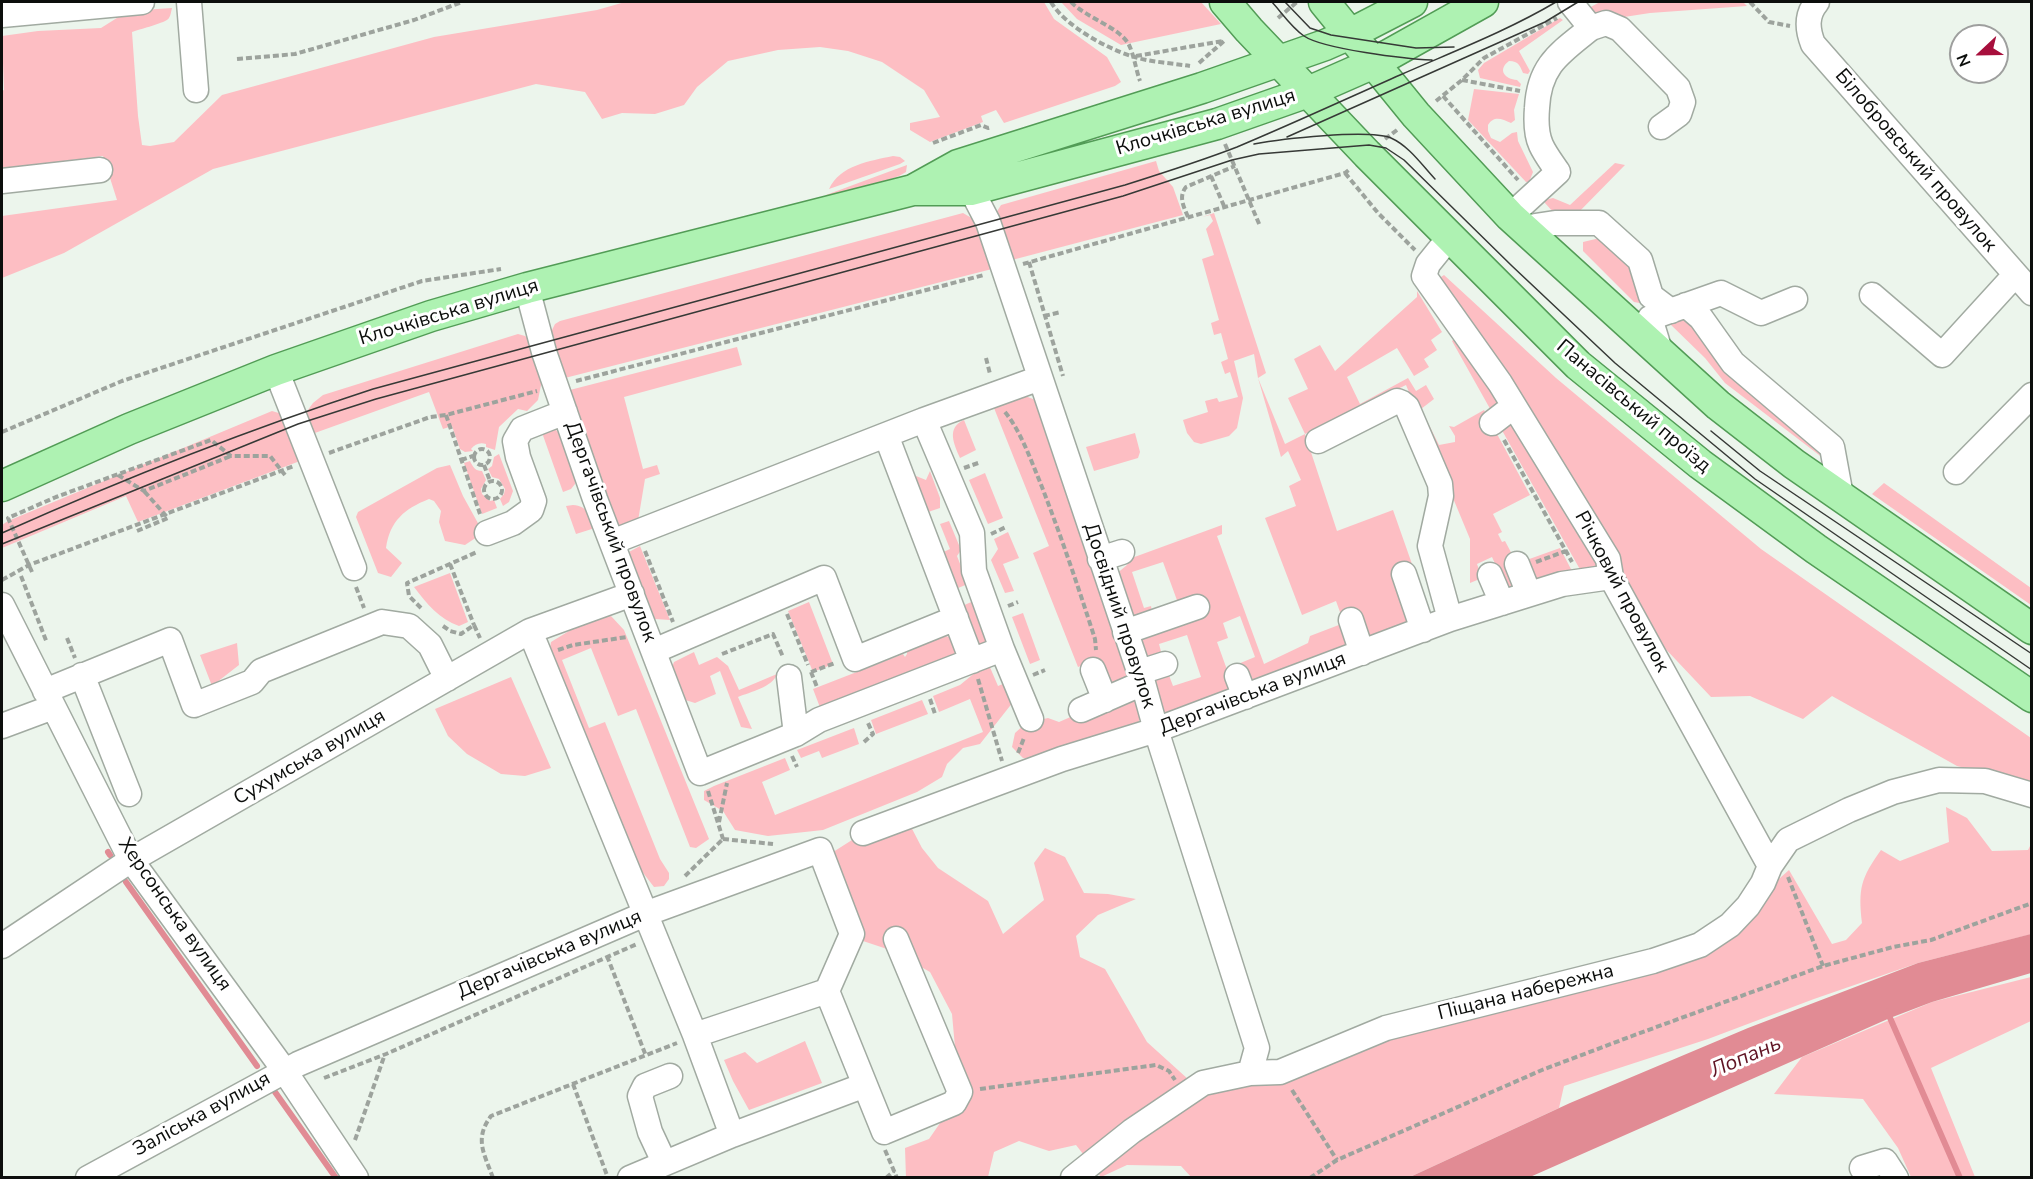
<!DOCTYPE html>
<html>
<head>
<meta charset="utf-8">
<style>
	body { margin:0 }
	#map { position:relative; width:2033px; height:1179px; overflow:hidden; background:#ecf5ec; font-family:"Nunito Sans",sans-serif }
	canvas { display:block }
	.frame { position:absolute; inset:0; border:3px solid #0c0e0c; pointer-events:none }
	.north { position:absolute; left:1949px; top:24px; width:60px; height:60px; box-sizing:border-box; background:#fff; border:2px solid #9e9f9e; border-radius:50%; rotate:248deg; font-size:16px; font-weight:700; line-height:24px; text-align:center; color:#0c0e0c }
	.north::after { content:''; display:block; margin:auto; width:21px; height:27px; background:#a70f3c; clip-path:polygon(50% 0,100% 100%,50% 72%,0 100%) }
</style>
</head>
<body>
<div id="map">
<canvas width="2033" height="1179"></canvas>
<div class="frame"></div>
<div class="north">N</div>
</div>
<script>
const c = document.querySelector('canvas').getContext('2d');
c.lineJoin = 'round';
function fill(path, color) { c.fillStyle = color; c.fill(path, 'evenodd'); }
function trace(path, color, width, dash) { c.strokeStyle = color; c.lineWidth = width; c.lineCap = dash ? 'butt' : 'round'; c.setLineDash(dash || []); c.stroke(path); }
function write(font, color, halo, rows, align = 'center') {
  c.font = font + ' "Nunito Sans",sans-serif'; c.lineWidth = 6; c.setLineDash([]); c.textBaseline = 'middle'; c.strokeStyle = halo; c.fillStyle = color; for (const [text, x, y, turn = 0] of rows) {
    c.save(); c.translate(x, y); c.rotate((+turn || 0) * Math.PI / 180); c.textAlign = isNaN(turn) ? turn : align; if (halo) c.strokeText(text, 0, 0); c.fillText(text, 0, 0); c.restore();
  }
}
fill(new Path2D(`
	M 625,2 L 1044,2 L 1054,19 L 1107,57 L 1121,82 L 1115,86 L 1004,123 L 996,110 L 981,116 L 983,122 L 930,142 L 910,130 L 910,123 L 940,117 L 924,90 L 882,62 L 848,51 L 820,47 L 778,50 L 728,61 L 697,87 L 684,105 L 655,114 L 622,113 L 602,119 L 585,92 L 536,84 L 213,169 L 64,253 L 2,278 L 2,216 L 117,200 L 103,156 L 2,169 L 2,91 L 4,90 L 2,36 L 38,31 L 101,28 L 128,11 L 172,8 C 171,11 171,15 169,18 C 166,23 140,29 132,32 L 138,116 L 142,145 L 150,146 L 174,142 L 222,95 L 434,37 L 597,10 Z
	M 1061,2 L 1201,2 L 1221,24 L 1121,45 L 1077,19 Z
	M 1600,2 L 1743,2 L 1747,6 L 1650,13 L 1598,21 L 1585,10 Z
	M 1560,18 L 1563,20 L 1519,51 L 1530,71 L 1528,74 L 1523,73 C 1520,66 1519,61 1509,61 C 1497,70 1505,79 1517,80 L 1521,84 L 1520,87 L 1480,78 L 1478,70 L 1484,63 Z
	M 1474,89 L 1519,94 L 1514,110 L 1515,120 L 1511,123 C 1502,119 1494,115 1488,125 L 1488,131 L 1491,138 L 1500,142 L 1512,133 L 1517,132 L 1518,141 L 1533,172 L 1529,182 L 1526,182 L 1468,120 Z
	M 893,156 L 900,157 L 905,161 L 900,164 L 829,189 C 840,165 870,161 893,156 Z
	M 1156,161 L 1159,171 L 1173,187 L 1183,215 L 1012,260 L 996,213 L 1001,205 Z
	M 1615,163 L 1625,165 L 1576,215 L 1554,213 L 1545,203 L 1545,200 L 1553,198 L 1570,205 Z
	M 907,165 L 906,172 L 899,176 L 840,197 L 825,199 L 826,195 Z
	M 963,213 L 975,220 L 992,269 L 561,379 L 551,332 L 555,324 L 560,321 Z
	M 1214,213 L 1266,373 L 1258,378 L 1285,444 L 1305,434 L 1288,398 L 1308,389 L 1294,359 L 1320,345 L 1335,371 L 1417,297 L 1417,291 L 1442,332 L 1431,340 L 1437,350 L 1424,359 L 1429,367 L 1414,376 L 1397,348 L 1347,377 L 1360,404 L 1408,378 L 1416,391 L 1426,385 L 1434,399 L 1421,409 L 1439,445 L 1455,442 L 1455,436 L 1449,426 L 1454,427 L 1484,410 L 1530,495 L 1493,514 L 1502,532 L 1498,534 L 1502,542 L 1505,541 L 1514,558 L 1521,562 L 1560,548 L 1573,573 L 1518,586 L 1508,592 L 1492,557 L 1477,564 L 1482,578 L 1470,583 L 1470,539 L 1406,385 L 1305,434 L 1337,531 L 1393,510 L 1412,564 L 1393,572 L 1401,603 L 1409,625 L 1349,644 L 1246,683 L 1238,664 L 1255,657 L 1240,616 L 1223,623 L 1228,638 L 1217,642 L 1230,678 L 1233,693 L 1165,715 L 1162,713 L 1148,675 L 1167,670 L 1173,686 L 1201,677 L 1187,635 L 1159,644 L 1163,659 L 1145,665 L 1134,621 L 1115,575 L 1127,565 L 1129,559 L 1222,525 L 1222,534 L 1217,536 L 1264,664 L 1308,643 L 1310,636 L 1344,623 L 1336,601 L 1302,615 L 1265,518 L 1296,506 L 1289,486 L 1301,480 L 1288,451 L 1281,457 L 1258,378 L 1254,354 L 1234,361 L 1243,398 L 1237,428 L 1229,436 L 1201,444 L 1194,442 L 1187,433 L 1183,420 L 1208,412 L 1205,401 L 1217,398 L 1219,402 L 1238,397 L 1230,372 L 1225,374 L 1221,362 L 1228,359 L 1221,333 L 1214,335 L 1211,323 L 1219,320 L 1202,259 L 1214,255 L 1206,229 L 1213,221 L 1210,215 L 1202,217 ZM 1163,562 L 1178,603 L 1152,612 L 1151,606 L 1144,608 L 1132,572 Z
	M 1604,237 L 1635,264 L 1645,304 L 1634,302 L 1583,251 L 1583,242 Z
	M 1444,275 L 1556,378 L 1761,549 L 2031,738 L 2031,784 L 1957,766 L 1832,696 L 1803,719 L 1750,696 L 1711,697 L 1643,625 L 1433,282 Z
	M 1681,311 L 1832,461 L 1823,458 L 1725,383 L 1705,358 L 1669,323 Z
	M 518,334 L 525,336 L 533,342 L 542,380 L 538,400 L 527,411 L 518,409 L 499,427 L 495,450 L 486,447 L 486,444 C 480,442 475,444 471,449 L 473,451 L 465,452 L 460,449 L 452,426 L 443,429 L 429,392 L 312,434 L 305,414 L 313,403 L 323,395 Z
	M 1455,338 L 1497,398 L 1498,406 L 1493,414 L 1452,341 Z
	M 737,347 L 742,365 L 624,397 L 643,469 L 657,465 L 660,474 L 645,479 L 638,521 L 621,526 L 616,525 L 566,391 Z
	M 1025,396 L 1033,399 L 1041,407 L 1134,683 L 1113,691 L 1100,659 L 1078,667 L 1033,553 L 1049,546 L 994,408 Z
	M 272,411 L 282,414 L 300,461 L 138,522 L 126,496 L 2,548 L 2,525 L 8,521 Z
	M 964,420 L 976,450 L 960,458 C 954,444 946,428 964,420 Z
	M 1510,421 L 1602,569 L 1582,573 L 1499,425 Z
	M 540,427 L 553,427 L 563,437 L 575,475 L 575,484 L 571,489 L 563,492 Z
	M 1135,433 L 1140,452 L 1138,458 L 1094,471 L 1086,447 Z
	M 499,454 L 513,491 L 509,502 L 503,506 L 500,499 L 504,494 L 505,489 L 499,479 L 492,477 L 488,469 L 492,466 L 494,457 Z
	M 470,461 C 473,467 475,471 482,471 L 486,480 L 481,489 L 482,494 L 490,501 L 494,500 L 497,508 L 482,514 L 464,463 Z
	M 450,465 L 463,496 L 479,525 L 477,537 L 465,545 L 445,541 L 439,522 L 441,511 L 434,501 L 429,499 C 404,509 390,521 386,548 L 402,563 L 391,577 L 378,573 L 356,517 L 358,512 L 437,468 Z
	M 930,471 L 940,498 L 940,508 L 925,513 L 911,474 L 926,480 Z
	M 985,473 L 1003,518 L 988,524 L 969,480 Z
	M 1884,483 L 2031,588 L 2031,605 L 1872,494 Z
	M 573,505 C 588,506 589,516 595,528 L 576,534 L 566,506 Z
	M 949,521 L 961,550 L 957,556 L 968,584 L 953,590 L 939,554 L 950,549 L 940,524 Z
	M 1008,532 L 1019,558 L 1003,564 L 1014,591 L 1005,593 L 991,560 L 998,549 L 994,539 Z
	M 640,546 L 670,620 L 655,619 L 629,552 Z
	M 450,573 L 468,622 L 459,626 C 439,619 427,604 414,587 Z
	M 978,599 L 989,628 L 982,630 L 988,647 L 978,651 L 960,607 Z
	M 809,602 L 833,664 L 813,672 L 788,611 Z
	M 1023,613 L 1040,660 L 1030,664 L 1012,617 Z
	M 611,616 L 624,630 L 709,839 L 696,848 L 690,847 L 636,709 L 618,716 L 591,648 L 562,660 L 589,728 L 605,722 L 660,859 L 669,873 L 669,879 L 664,886 L 654,887 L 637,865 L 548,660 L 551,642 L 587,620 Z
	M 946,636 L 957,640 L 960,653 L 821,710 L 813,689 L 903,654 L 905,657 L 907,654 L 907,646 Z
	M 237,643 L 239,665 L 212,686 L 200,655 Z
	M 694,652 L 699,665 L 717,657 L 728,666 L 739,690 L 777,674 C 773,687 750,692 738,697 L 752,729 L 741,727 L 720,671 L 710,676 L 716,694 L 695,703 L 682,699 L 671,670 L 674,662 Z
	M 989,665 L 998,686 L 1012,680 L 1017,697 L 980,744 L 963,748 L 947,764 L 942,777 L 917,792 L 823,830 L 768,836 L 735,830 L 723,811 L 704,800 L 704,791 L 714,786 L 785,758 L 790,770 L 762,782 L 775,815 L 983,732 L 970,699 L 939,712 L 933,696 L 960,685 L 982,667 Z
	M 511,677 L 551,768 L 525,776 L 501,774 L 467,754 L 448,736 L 435,709 Z
	M 1132,698 L 1138,701 L 1140,718 L 1137,726 L 1036,760 L 1023,758 L 1012,747 L 1015,733 L 1026,723 L 1048,718 L 1059,722 L 1082,712 L 1086,721 L 1104,714 Z
	M 922,700 L 928,714 L 876,734 L 871,720 Z
	M 854,728 L 859,744 L 822,758 L 819,751 L 801,758 L 797,750 Z
	M 1946,807 L 1967,818 L 1992,851 L 2028,850 L 2031,844 L 2032,934 L 1918,963 L 1814,999 L 1708,1039 L 1564,1086 L 1559,1108 L 1410,1177 L 1192,1178 L 1181,1166 L 1127,1165 L 1101,1177 L 1076,1145 L 1049,1151 L 1019,1141 L 994,1152 L 988,1177 L 906,1178 L 905,1148 L 929,1139 L 954,1103 L 955,1047 L 952,1014 L 930,972 L 893,951 L 863,941 L 842,926 L 830,854 L 863,833 L 909,823 L 922,848 L 938,868 L 988,901 L 1003,934 L 1044,900 L 1034,863 L 1045,848 L 1065,857 L 1084,893 L 1108,894 L 1136,899 L 1098,915 L 1076,936 L 1080,957 L 1105,969 L 1147,1042 L 1199,1089 L 1689,948 L 1744,910 L 1789,870 L 1832,944 L 1846,940 L 1862,923 C 1858,888 1861,878 1881,850 L 1900,861 L 1949,842 Z
	M 2031,977 L 2031,1021 L 1931,1068 L 1975,1177 L 1911,1177 L 1898,1148 L 1863,1099 L 1774,1094 L 1802,1057 L 1932,1002 Z
	M 805,1041 L 822,1083 L 749,1110 L 733,1081 L 724,1060 L 745,1052 L 757,1063 Z`), '#fdbec3');
fill(new Path2D(`
	M 2031,934 L 2031,973 L 1932,1002 L 1890,1018 L 1530,1177 L 1410,1177 L 1570,1103 L 1748,1028 L 1918,963 Z`), '#e18b94');
trace(new Path2D(`
	M 108,852 L 110,855
	M 126,882 L 257,1066
	M 1887,1011 L 1960,1178
	M 275,1092 L 336,1178`), '#e18b94', 6);
const minor = new Path2D(`
	M 189,2 L 196,90
	M 1570,2 L 1591,28 L 1606,23 L 1620,29 L 1678,88 L 1683,102 L 1679,114 L 1661,127
	M 1817,2 C 1806,15 1807,29 1813,44 L 2032,293
	M 2,15 L 142,2
	M 963,174 L 988,222 L 1143,683 L 1156,730 L 1257,1048 L 1250,1073
	M 2,181 L 100,170
	M 1510,216 L 1558,172 C 1552,163 1545,154 1541,145 C 1536,134 1536,120 1537,108 C 1539,65 1560,53 1591,28
	M 1522,228 L 1555,223 L 1599,223 L 1640,260 L 1651,296 L 1671,311
	M 1449,238 L 1428,264 L 1424,276 L 1500,383 L 1608,559 L 1611,577 L 1770,866
	M 527,288 L 544,352 L 595,499 L 700,773 L 796,734 L 819,720 L 1002,649 L 974,571 L 972,533 L 924,420 L 1040,378
	M 1872,295 L 1942,355 L 2015,275
	M 1686,305 L 1701,318 L 1733,363 L 1832,447 L 1841,496
	M 1661,354 L 1650,318 L 1721,293 L 1761,313 L 1795,299
	M 276,370 L 354,568
	M 1492,423 L 1514,406
	M 886,435 L 972,661
	M 1318,441 L 1397,401 L 1402,403 L 1407,407 L 1440,484 L 1441,496 L 1430,546 L 1450,619
	M 1956,472 L 2032,395
	M 487,533 L 513,523 L 531,510 L 534,501 L 518,457 L 515,441 L 522,429 L 565,412
	M 612,542 L 924,420
	M 1100,559 L 1122,552
	M 1517,564 L 1529,594
	M 1404,574 L 1423,630
	M 1490,575 L 1502,603
	M 2,605 L 131,860 L 284,1070 L 356,1178
	M 1351,620 L 1362,653
	M 530,631 L 695,1035 L 732,1135
	M 1125,632 L 1197,607
	M 1002,649 L 1031,719
	M 654,651 L 824,578 L 855,659 L 956,618
	M 1093,670 L 1105,700
	M 1140,672 L 1165,664
	M 82,675 L 129,794
	M 1237,676 L 1245,697
	M 789,677 L 796,734
	M 45,691 L 170,640 L 194,705 L 252,682 L 261,671 L 382,622 L 409,626 L 430,645 L 447,679
	M 1081,710 L 1143,683
	M 2,726 L 53,707
	M 863,833 L 1062,759 L 1156,730 L 1450,619 L 1562,584 L 1611,577
	M 2,946 L 131,860 L 530,631 L 632,594
	M 865,1085 L 884,1132 L 954,1103 L 960,1092 L 896,939
	M 664,1162 L 650,1132 L 640,1096 L 645,1086 L 670,1076
	M 1862,1168 L 1885,1161 L 1896,1178
	M 88,1178 L 298,1064 L 645,914 L 820,850 L 852,934 L 827,991 L 695,1035
	M 630,1178 L 732,1135 L 865,1085 L 827,991
	M 1073,1178 L 1132,1131 L 1203,1083 L 1250,1073 L 1280,1072 L 1386,1028 L 1653,961 L 1700,945 L 1730,925 L 1748,906 L 1763,883 L 1770,866 L 1788,840 L 1849,810 L 1893,792 L 1939,780 L 1985,781 L 2032,795`);
const major = new Path2D(`
	M 1225,2 L 1249,30 L 1367,154 L 1578,365 L 1700,464 L 1816,549 L 2032,697
	M 1324,2 L 1416,115 L 1510,216 L 1718,405 L 1794,464 L 2032,629
	M 916,190 L 971,190 L 1217,124 L 1308,92 L 1374,63 L 1483,2
	M 2,486 L 129,429 L 276,370 L 431,316 L 527,288 L 913,190 L 958,165 L 1202,88 L 1325,45 L 1350,34 L 1412,2`);
trace(minor, '#a1aaa1', 27);
trace(major, '#529c56', 33);
trace(new Path2D(`
	M 1051,2 C 1064,25 1106,48 1131,56 C 1149,62 1171,63 1190,66
	M 1071,2 C 1085,17 1121,28 1129,45 C 1134,55 1136,70 1140,81
	M 1750,2 L 1769,22 L 1790,26
	M 1278,18 L 1297,2
	M 1136,56 L 1223,41
	M 237,59 L 295,54 L 414,20 L 462,2
	M 1199,63 L 1224,41
	M 1462,80 L 1520,91
	M 1443,96 L 1518,180
	M 1436,101 L 1462,80 L 1484,58 L 1557,18
	M 1385,139 L 1397,130
	M 933,143 L 981,125 L 988,128 L 992,127
	M 1225,144 L 1260,226
	M 1345,173 L 1378,213 L 1415,250
	M 1211,176 L 1224,206
	M 1188,217 C 1184,207 1178,197 1186,187 L 1235,166
	M 1029,262 L 1063,376
	M 1023,264 L 1345,173 L 1350,169
	M 1044,316 L 1061,312
	M 986,358 L 990,374
	M 576,381 L 984,275
	M 1005,412 C 1021,432 1030,458 1040,482 C 1060,533 1078,586 1095,639 L 1096,650
	M 446,415 L 480,514
	M 2,432 L 122,381 L 422,281 L 501,269
	M 1504,440 L 1572,562
	M474 457a8 8 0 1 1 16 0a8 8 0 1 1-16 0Z
	M 329,453 L 430,417 L 446,415 L 537,391
	M 461,460 L 473,456
	M 484,465 L 490,481
	M 964,468 L 981,462
	M 118,475 L 144,491 L 231,456
	M484 490a9 9 0 1 1 18 0a9 9 0 1 1-18 0Z
	M 137,531 L 168,518 L 144,491
	M 991,534 L 1006,527
	M 645,551 L 673,622
	M 1536,562 L 1566,551
	M 450,564 L 474,625
	M 32,572 L 8,518 L 56,497 L 211,440 L 231,456 L 270,456 L 285,475
	M 21,576 L 47,643
	M 2,580 L 29,565 L 294,466
	M 356,587 L 364,608
	M 1008,606 L 1018,602
	M 421,608 L 409,596 L 407,583 L 477,552
	M 787,614 L 808,665
	M 443,626 L 450,631 L 461,634 L 474,625 L 480,638
	M 67,638 L 75,658
	M 558,650 L 573,645 L 627,637
	M 722,654 L 773,634 L 783,657
	M 811,672 L 817,687
	M 811,672 L 835,663
	M 1033,675 L 1045,670
	M 978,679 L 1002,761
	M 930,699 L 935,714
	M 864,742 L 873,734 L 868,723
	M 1018,753 L 1024,738
	M 792,756 L 797,767
	M 708,791 L 723,839
	M 719,822 L 727,783
	M 723,839 L 773,844
	M 685,876 L 723,839
	M 1788,877 L 1823,966
	M 607,956 L 646,1056
	M 324,1078 L 386,1054 L 637,944
	M 573,1084 L 608,1178
	M 980,1089 L 1156,1065 L 1169,1071 L 1175,1080
	M 1292,1090 L 1337,1160
	M 355,1140 L 385,1054
	M 885,1150 L 897,1178
	M 493,1178 C 484,1153 474,1139 491,1116 L 677,1043
	M 886,1178 L 894,1171
	M 1310,1178 L 1337,1160 L 1542,1070 L 1632,1036 L 1823,966 L 1893,947 L 1931,940 L 2032,903`), '#9da39d', 4, [6, 3]);
trace(minor, '#fff', 24);
trace(major, '#aef2b2', 30);
trace(new Path2D(`
	M 1272,2 C 1282,13 1291,27 1304,36 C 1323,49 1406,59 1432,60
	M 1285,2 L 1310,28 L 1331,35 L 1416,48 L 1454,47
	M 1287,137 L 1545,22 L 1578,2
	M 1254,144 C 1280,139 1368,129 1391,138 C 1409,146 1422,165 1435,179
	M 1711,431 L 1760,471 L 2032,654
	M 2,533 C 123,479 247,430 373,389 L 1125,185 C 1163,173 1201,161 1237,147 C 1292,124 1346,99 1400,75 C 1452,52 1507,31 1556,2
	M 2,544 L 298,424 L 376,399 L 1123,196 L 1232,160 L 1259,154 L 1369,145 L 1386,148 L 1404,160 L 1512,266 L 1615,363 L 1755,479 L 2032,670`), '#363936', 1.5);
write('20px', '#0c0e0c', '#fff', [
	["Клочківська вулиця",1206,123,-17],
	["Білобровський провулок",1915,161,49],
	["Клочківська вулиця",449,313,-17],
	["Панасівський проїзд",1633,407,40],
	["Дергачівський провулок",610,532,70],
	["Річковий провулок",1621,592,62],
	["Досвідний провулок",1119,616,72],
	["Дергачівська вулиця",1253,694,-21],
	["Сухумська вулиця",310,758,-30],
	["Херсонська вулиця",174,915,55],
	["Дергачівська вулиця",550,955,-23],
	["Піщана набережна",1526,993,-14],
	["Заліська вулиця",202,1115,-29]
]);
write('italic 21px', '#601424', '#fff', [
	["Лопань",1746,1058,-23]
]);
</script>
</body>
</html>
